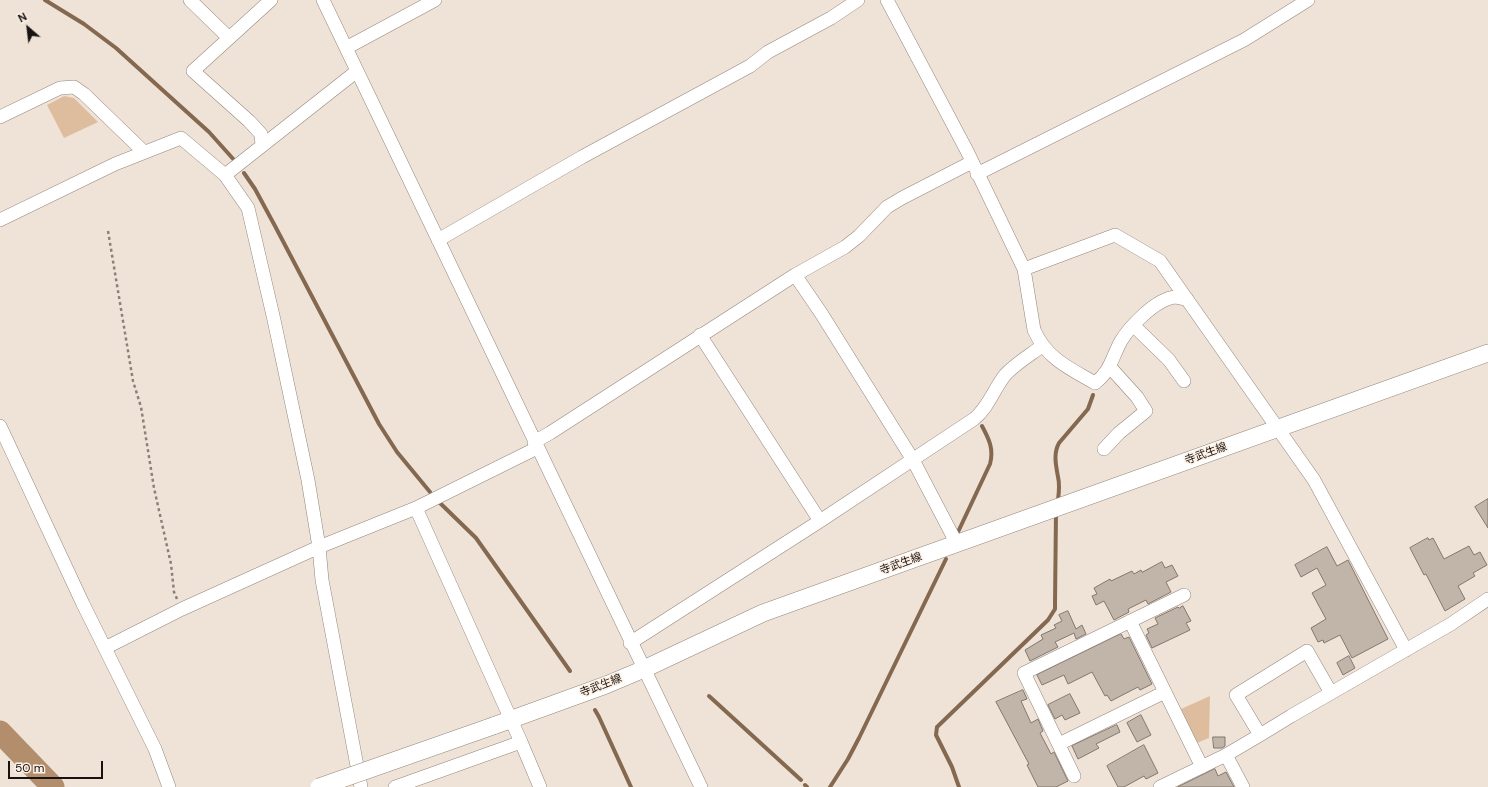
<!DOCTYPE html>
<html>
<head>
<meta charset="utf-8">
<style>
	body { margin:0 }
	#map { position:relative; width:1488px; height:787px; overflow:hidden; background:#efe3d7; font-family:"DM Sans",sans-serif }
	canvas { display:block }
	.north { position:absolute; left:8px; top:8px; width:40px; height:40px; -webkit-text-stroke:3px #fdf0e5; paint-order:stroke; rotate:332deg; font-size:11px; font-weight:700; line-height:16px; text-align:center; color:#181310 }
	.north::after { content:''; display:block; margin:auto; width:14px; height:18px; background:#181310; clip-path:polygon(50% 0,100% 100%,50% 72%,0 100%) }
	.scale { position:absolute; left:8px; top:761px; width:95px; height:18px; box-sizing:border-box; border:2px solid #181310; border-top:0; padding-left:5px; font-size:12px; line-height:14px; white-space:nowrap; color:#181310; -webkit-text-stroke:3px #fdf0e5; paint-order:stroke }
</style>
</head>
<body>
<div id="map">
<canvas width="1488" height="787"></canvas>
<div class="north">N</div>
<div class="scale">50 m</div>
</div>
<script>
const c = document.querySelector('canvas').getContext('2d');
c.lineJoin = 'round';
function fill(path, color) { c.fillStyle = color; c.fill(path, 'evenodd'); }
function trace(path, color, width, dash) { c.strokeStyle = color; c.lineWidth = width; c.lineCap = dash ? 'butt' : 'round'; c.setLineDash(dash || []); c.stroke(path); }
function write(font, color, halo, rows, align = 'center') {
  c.font = font + ' "DM Sans","Noto Sans JP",sans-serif'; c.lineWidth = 3; c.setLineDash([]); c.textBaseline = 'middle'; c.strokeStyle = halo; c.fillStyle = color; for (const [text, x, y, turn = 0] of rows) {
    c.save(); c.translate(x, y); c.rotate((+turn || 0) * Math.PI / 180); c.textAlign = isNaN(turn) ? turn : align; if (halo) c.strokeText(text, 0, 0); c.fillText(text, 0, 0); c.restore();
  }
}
fill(new Path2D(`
	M 64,96 L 74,98 L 98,122 L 64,138 L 47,105 Z
	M 1210,696 L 1209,738 L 1197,743 L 1181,709 Z`), '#debd9f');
trace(new Path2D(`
	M 45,0 L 84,24 L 116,48 L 209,132 L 235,161
	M 244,173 L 255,189 L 275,226 L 379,424 L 397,452 L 430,492
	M 1058,500 C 1059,492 1060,485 1058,477 C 1056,465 1053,454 1059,443 L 1088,409 L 1093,395
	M 440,503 L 476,538 L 570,671
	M 958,532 L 990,464 C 994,449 989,439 982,426
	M 709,696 L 801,780
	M 595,710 L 599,717 L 631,787
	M 805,785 L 807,787
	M 830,787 L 848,759 L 859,738 L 946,559
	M 959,787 L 952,767 L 936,735 L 937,727 L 1048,620 L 1055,609 L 1055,604 L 1056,512`), '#846950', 4);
trace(new Path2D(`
	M 0,732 L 53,787`), '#b28e6c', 23);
const building = new Path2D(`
	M 1488,499 L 1488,528 L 1475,507 Z
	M 1428,538 L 1429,540 L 1433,538 L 1444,559 L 1469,546 L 1474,555 L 1480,552 L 1487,565 L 1473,573 L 1475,576 L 1458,586 L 1465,599 L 1445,611 L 1426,574 L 1424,575 L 1410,548 Z
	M 1327,547 L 1337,566 L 1348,560 L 1388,639 L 1352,658 L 1340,635 L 1324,643 L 1323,640 L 1318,642 L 1311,628 L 1326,619 L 1312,593 L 1326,585 L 1317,568 L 1301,577 L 1295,565 Z
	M 1162,562 L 1165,568 L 1172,565 L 1178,576 L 1166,582 L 1171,592 L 1148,604 L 1146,600 L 1128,609 L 1129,612 L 1114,620 L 1104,601 L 1096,605 L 1092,596 L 1097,594 L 1094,588 L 1110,579 L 1111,581 L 1132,571 L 1134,574 L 1141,570 L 1142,572 Z
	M 1183,606 L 1191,621 L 1186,623 L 1190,630 L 1152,648 L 1146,635 L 1149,633 L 1147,629 L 1158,624 L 1155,618 L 1178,607 L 1179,608 Z
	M 1068,611 L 1076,629 L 1082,625 L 1086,634 L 1076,639 L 1074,633 L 1055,642 L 1058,647 L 1030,661 L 1025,650 L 1043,639 L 1041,635 L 1056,628 L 1054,625 L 1062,621 L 1059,615 Z
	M 1121,634 L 1124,639 L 1129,637 L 1152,684 L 1140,690 L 1138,687 L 1111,701 L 1107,695 L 1105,696 L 1092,672 L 1068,684 L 1064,675 L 1042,685 L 1037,675 Z
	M 1349,656 L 1355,668 L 1343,675 L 1337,663 Z
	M 1023,690 L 1027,699 L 1021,701 L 1031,723 L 1038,719 L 1043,731 L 1040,733 L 1051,754 L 1054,752 L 1068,781 L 1056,787 L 1038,787 L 1027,765 L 1029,764 L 996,702 Z
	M 1070,694 L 1080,713 L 1065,720 L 1062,715 L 1055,719 L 1048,705 Z
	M 1141,715 L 1151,735 L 1137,742 L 1127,723 Z
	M 1117,725 L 1120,732 L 1096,744 L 1099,748 L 1078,759 L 1072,746 Z
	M 1213,737 L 1225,737 L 1225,746 L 1222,748 L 1214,748 Z
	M 1144,745 L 1158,773 L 1146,779 L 1144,776 L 1124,787 L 1118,787 L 1107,766 Z
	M 1215,769 L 1218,776 L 1226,772 L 1234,787 L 1178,787 Z`);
fill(building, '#c1b5aa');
trace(building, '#82776d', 1);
const minor = new Path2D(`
	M 190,0 L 229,38
	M 323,0 L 701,787
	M 887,0 L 967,151 L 1024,269 L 1034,330 C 1047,359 1069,368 1095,383 C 1111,371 1112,357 1121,341 C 1130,326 1156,299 1175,297 C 1178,297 1183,299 1187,299
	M 346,48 L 435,0
	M 0,117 L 60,88 L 74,87 L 84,94 L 144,152
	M 262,145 L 261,134 L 249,121 L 193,71 L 271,0
	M 977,174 L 1244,40 L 1308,0
	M 225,175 L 357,71
	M 0,220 L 115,164 L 181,138 L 225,175 L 248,208 L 274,320 L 308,480 L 319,547 L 322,580 L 361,787
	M 438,240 L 582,157 L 750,66 L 768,52 L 831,18 L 858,0
	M 1024,269 L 1115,235 L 1160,261 L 1314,480 L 1406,650
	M 795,275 L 821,313 L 913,460 L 957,544
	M 1134,326 L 1169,360 L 1184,381
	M 700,335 L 820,521
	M 0,426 L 83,604 L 155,749 L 169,787
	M 534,442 L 550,433 L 795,275 L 845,247 L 859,236 L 887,207 L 902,198 L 972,162
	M 1104,449 L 1119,433 L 1146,411 L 1137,397 L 1109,366
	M 416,508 L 521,742 L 540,787
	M 1130,621 L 1202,767
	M 630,643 L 820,521 L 974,419 C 988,408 994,389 1005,375 C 1015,364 1030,355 1042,346
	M 105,648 L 182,609 L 319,547 L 416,508 L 537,448
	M 1260,735 L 1236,695 L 1307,651 L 1331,693
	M 1059,744 L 1165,692
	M 1226,755 L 1243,787
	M 1074,776 L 1024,673 L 1184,595
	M 395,787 L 521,742
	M 1160,787 L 1226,755 L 1260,735 L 1291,716 L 1451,624 L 1488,599`);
const major = new Path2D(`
	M 493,726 L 606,685 L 644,669 L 763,613 L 1488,353`);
trace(minor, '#92867c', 14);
trace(major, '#92867c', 18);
trace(new Path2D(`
	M 108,231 L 133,381 L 141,407 L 154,488 L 171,564 L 174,592 L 177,599`), '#8a8179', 2.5, [3, 3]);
trace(minor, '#fff', 13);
trace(major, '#fff', 17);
const majorBridge = new Path2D(`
	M 319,787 L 493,726`);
trace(majorBridge, '#92867c', 18, []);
trace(majorBridge, '#fff', 17);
write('11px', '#181310', '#fdf0e5', [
	["寺武生線",1206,454,-20],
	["寺武生線",901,564,-20],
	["寺武生線",601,686,-21]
]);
</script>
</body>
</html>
